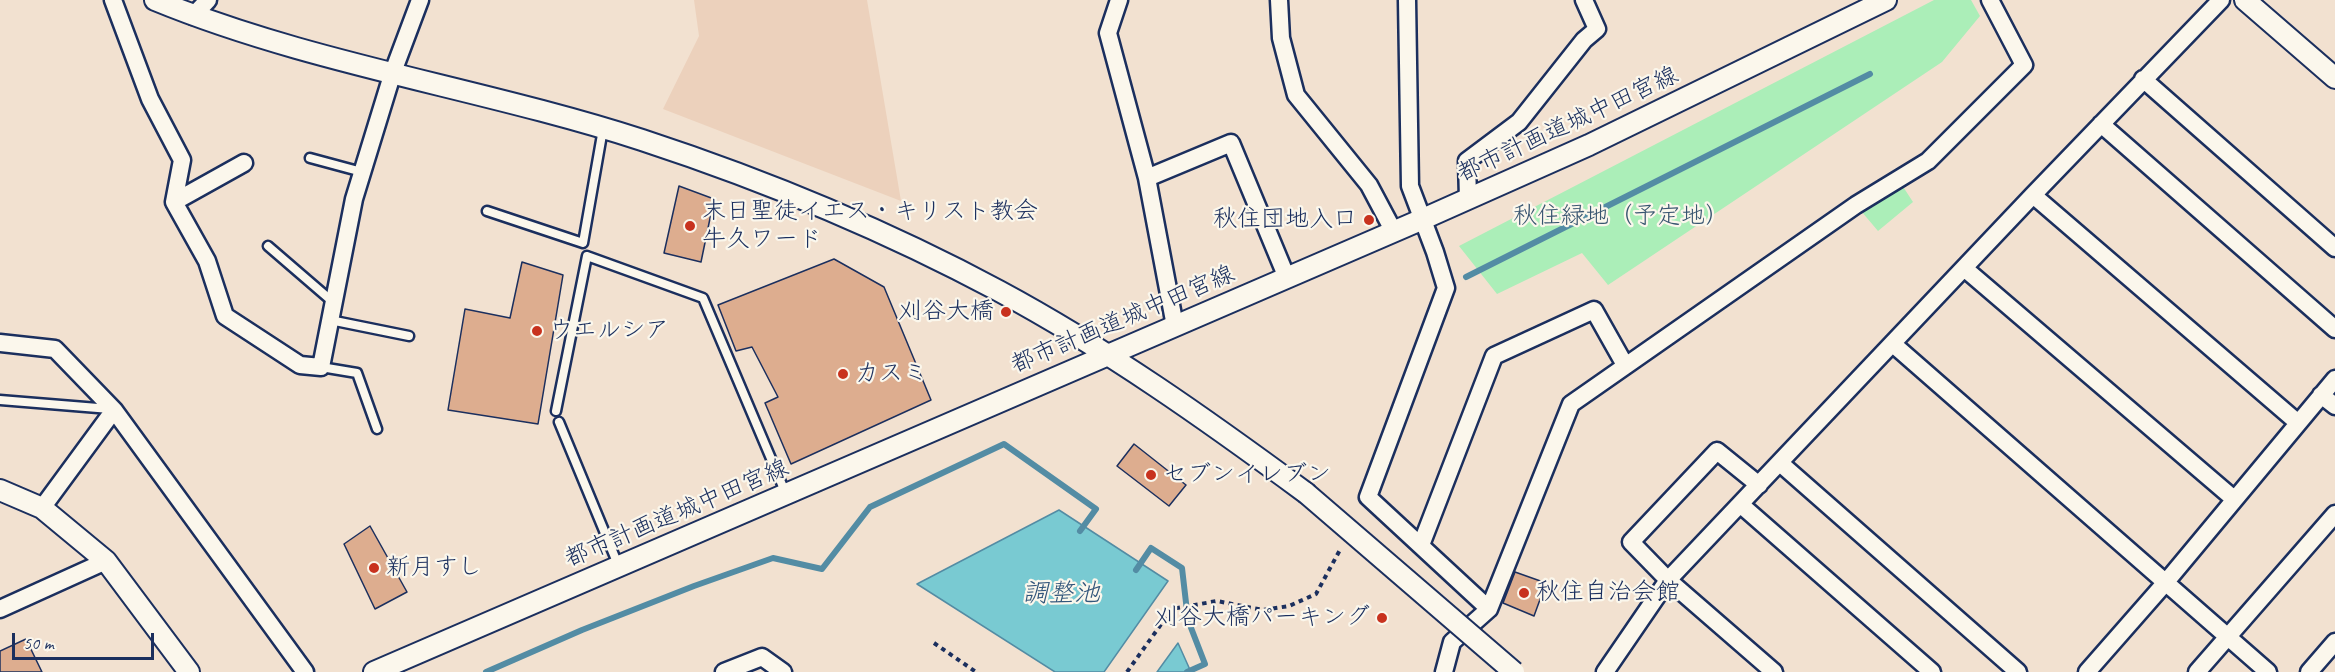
<!DOCTYPE html>
<html>
<head>
<meta charset="utf-8">
<style>
	body { margin:0 }
	#map { position:relative; width:2335px; height:672px; overflow:hidden; background:#f2e1d0; font-family:Caveat,sans-serif }
	canvas { display:block }
	.scale { position:absolute; left:12px; top:633px; width:142px; height:27px; box-sizing:border-box; border:3px solid #1b2f5e; border-top:0; padding-left:8px; font-size:18px; line-height:21px; white-space:nowrap; color:#1b2f5e; -webkit-text-stroke:4px #fbf7ec; paint-order:stroke }
</style>
</head>
<body>
<div id="map">
<canvas width="2335" height="672"></canvas>
<div class="scale">50 m</div>
</div>
<script>
const c = document.querySelector('canvas').getContext('2d');
c.lineJoin = 'round';
function fill(path, color) { c.fillStyle = color; c.fill(path, 'evenodd'); }
function trace(path, color, width, dash) { c.strokeStyle = color; c.lineWidth = width; c.lineCap = dash ? 'butt' : 'round'; c.setLineDash(dash || []); c.stroke(path); }
function write(font, color, halo, rows, align = 'center') {
  c.font = font + ' Caveat,"Klee One",sans-serif'; c.lineWidth = 4.5; c.setLineDash([]); c.textBaseline = 'middle'; c.strokeStyle = halo; c.fillStyle = color; for (const [text, x, y, turn = 0] of rows) {
    c.save(); c.translate(x, y); c.rotate((+turn || 0) * Math.PI / 180); c.textAlign = isNaN(turn) ? turn : align; if (halo) c.strokeText(text, 0, 0); c.fillText(text, 0, 0); c.restore();
  }
}
fill(new Path2D(`
	M 694,0 L 867,0 L 901,201 L 663,109 L 699,36 Z`), '#ecd1bc');
fill(new Path2D(`
	M 1934,0 L 1971,0 L 1980,16 L 1942,62 L 1608,285 L 1582,253 L 1497,294 L 1459,246 Z
	M 1898,179 L 1913,202 L 1878,231 L 1856,205 Z`), '#abeeb8');
const water = new Path2D(`
	M 1059,510 L 1168,581 L 1104,672 L 1055,672 L 917,584 Z
	M 1178,643 L 1191,672 L 1157,672 Z`);
fill(water, '#79cad2');
trace(water, '#538ca4', 1.5);
trace(new Path2D(`
	M 1466,277 L 1870,74
	M 1136,570 L 1151,548 L 1182,568 L 1188,620 L 1205,664 L 1187,672
	M 486,672 L 582,630 L 694,586 L 773,558 L 822,569 L 870,507 L 1004,444 L 1096,509 L 1080,531`), '#538ca4', 6);
const building = new Path2D(`
	M 679,186 L 714,199 L 701,262 L 664,253 Z
	M 834,259 L 884,287 L 931,400 L 791,464 L 765,403 L 778,397 L 752,347 L 736,351 L 718,305 Z
	M 522,262 L 563,275 L 538,424 L 448,410 L 465,309 L 510,318 Z
	M 1134,444 L 1186,485 L 1169,506 L 1117,466 Z
	M 370,526 L 407,592 L 375,609 L 344,544 Z
	M 1515,572 L 1546,583 L 1534,616 L 1503,603 Z
	M 26,639 L 42,672 L 0,672 L 0,651 Z`);
fill(building, '#ddad8f');
trace(building, '#1b2f5e', 1.5);
const service = new Path2D(`
	M 310,158 L 362,172
	M 487,211 L 583,243 L 603,129
	M 268,246 L 333,302
	M 330,320 L 409,336
	M 321,367 L 357,373 L 377,429
	M 0,400 L 110,409
	M 556,411 L 587,256 L 703,298 L 786,494
	M 559,422 L 619,567`);
const minor = new Path2D(`
	M 113,0 L 150,99 L 182,160 L 174,202
	M 1119,0 L 1108,33 L 1147,178 L 1175,326
	M 1279,0 L 1281,38 L 1296,95 L 1369,185 L 1394,232
	M 1407,0 L 1410,186 L 1435,252 L 1446,288 L 1368,497 L 1489,609 L 1571,404 L 1856,205 L 1928,161 L 2024,65 L 1990,0
	M 193,16 L 208,0
	M 2143,79 L 2335,248
	M 2101,124 L 2335,329
	M 244,163 L 174,202 L 207,261 L 225,316 L 300,365 L 321,367 L 354,199 L 393,72 L 420,0
	M 1147,178 L 1231,143 L 1287,278
	M 2033,195 L 2297,422
	M 1468,199 L 1467,161 L 1519,122 L 1584,40 L 1597,29 L 1584,0
	M 1964,268 L 2234,499
	M 0,343 L 55,349 L 114,410 L 305,672
	M 1893,344 L 2268,672
	M 2321,395 L 2335,406
	M 1780,463 L 2018,672
	M 1759,485 L 1717,451 L 1631,542 L 1668,580 L 1774,672
	M 1740,504 L 1932,672
	M 42,508 L 114,410
	M 1421,545 L 1494,356 L 1594,310 L 1625,365
	M 0,609 L 106,561
	M 724,672 L 762,657 L 783,672
	M 1444,672 L 1452,642 L 1489,609
	M 1605,672 L 1668,580 L 2033,195 L 2221,0
	M 2087,672 L 2166,582 L 2335,379
	M 2197,672 L 2335,514
	M 2309,672 L 2335,642`);
const tertiary = new Path2D(`
	M 155,0 C 311,64 481,88 642,140 C 764,180 885,230 999,291 C 1107,349 1207,420 1306,493
	M 2245,0 L 2335,78
	M 0,490 L 42,508 L 106,561 L 189,672
	M 374,672 L 1423,219 L 1589,145 L 1886,0`);
trace(service, '#1b2f5e', 13);
trace(minor, '#1b2f5e', 21);
trace(tertiary, '#1b2f5e', 24);
trace(new Path2D(`
	M 934,643 L 976,672
	M 1127,672 L 1172,609 L 1217,601 L 1263,610 L 1289,606 L 1316,594 L 1341,548`), '#1b2f5e', 4, [4.5, 4.5]);
trace(service, '#fbf7ec', 8);
trace(minor, '#fbf7ec', 16);
trace(tertiary, '#fbf7ec', 20);
const tertiaryBridge = new Path2D(`
	M 1306,493 L 1514,672`);
trace(tertiaryBridge, '#1b2f5e', 24, []);
trace(tertiaryBridge, '#fbf7ec', 20);
for (const [x, y, r, color] of [
	[1369,220,6,"#c8321e"],
	[690,226,6,"#c8321e"],
	[1006,312,6,"#c8321e"],
	[537,331,6,"#c8321e"],
	[843,374,6,"#c8321e"],
	[1151,475,6,"#c8321e"],
	[374,568,6,"#c8321e"],
	[1524,593,6,"#c8321e"],
	[1382,618,6,"#c8321e"]
]) { const dot = new Path2D(); dot.arc(x, y, r, 0, 2 * Math.PI); c.fillStyle = color; c.fill(dot); trace(dot, '#fbf7ec', 2); }
write('24px', '#1b2f5e', '#fbf7ec', [
	["都市計画道城中田宮線",1568,125,-25],
	["都市計画道城中田宮線",1123,320,-23],
	["都市計画道城中田宮線",677,514,-23]
]);
write('24px', '#1b2f5e', '#fbf7ec', [
	["末日聖徒イエス・キリスト教会",702,212],
	["牛久ワード",702,240],
	["秋住団地入口",1357,220,"right"],
	["刈谷大橋",994,312,"right"],
	["ウエルシア",549,331],
	["カスミ",855,374],
	["セブンイレブン",1163,475],
	["新月すし",386,568],
	["秋住自治会館",1536,593],
	["刈谷大橋パーキング",1370,618,"right"]
], 'left');
write('24px', '#385570', '#fbf7ec', [
	["秋住緑地（予定地）",1621,217]
]);
write('italic 26px', '#32567b', '#fbf7ec', [
	["調整池",1061,594]
]);
</script>
</body>
</html>
